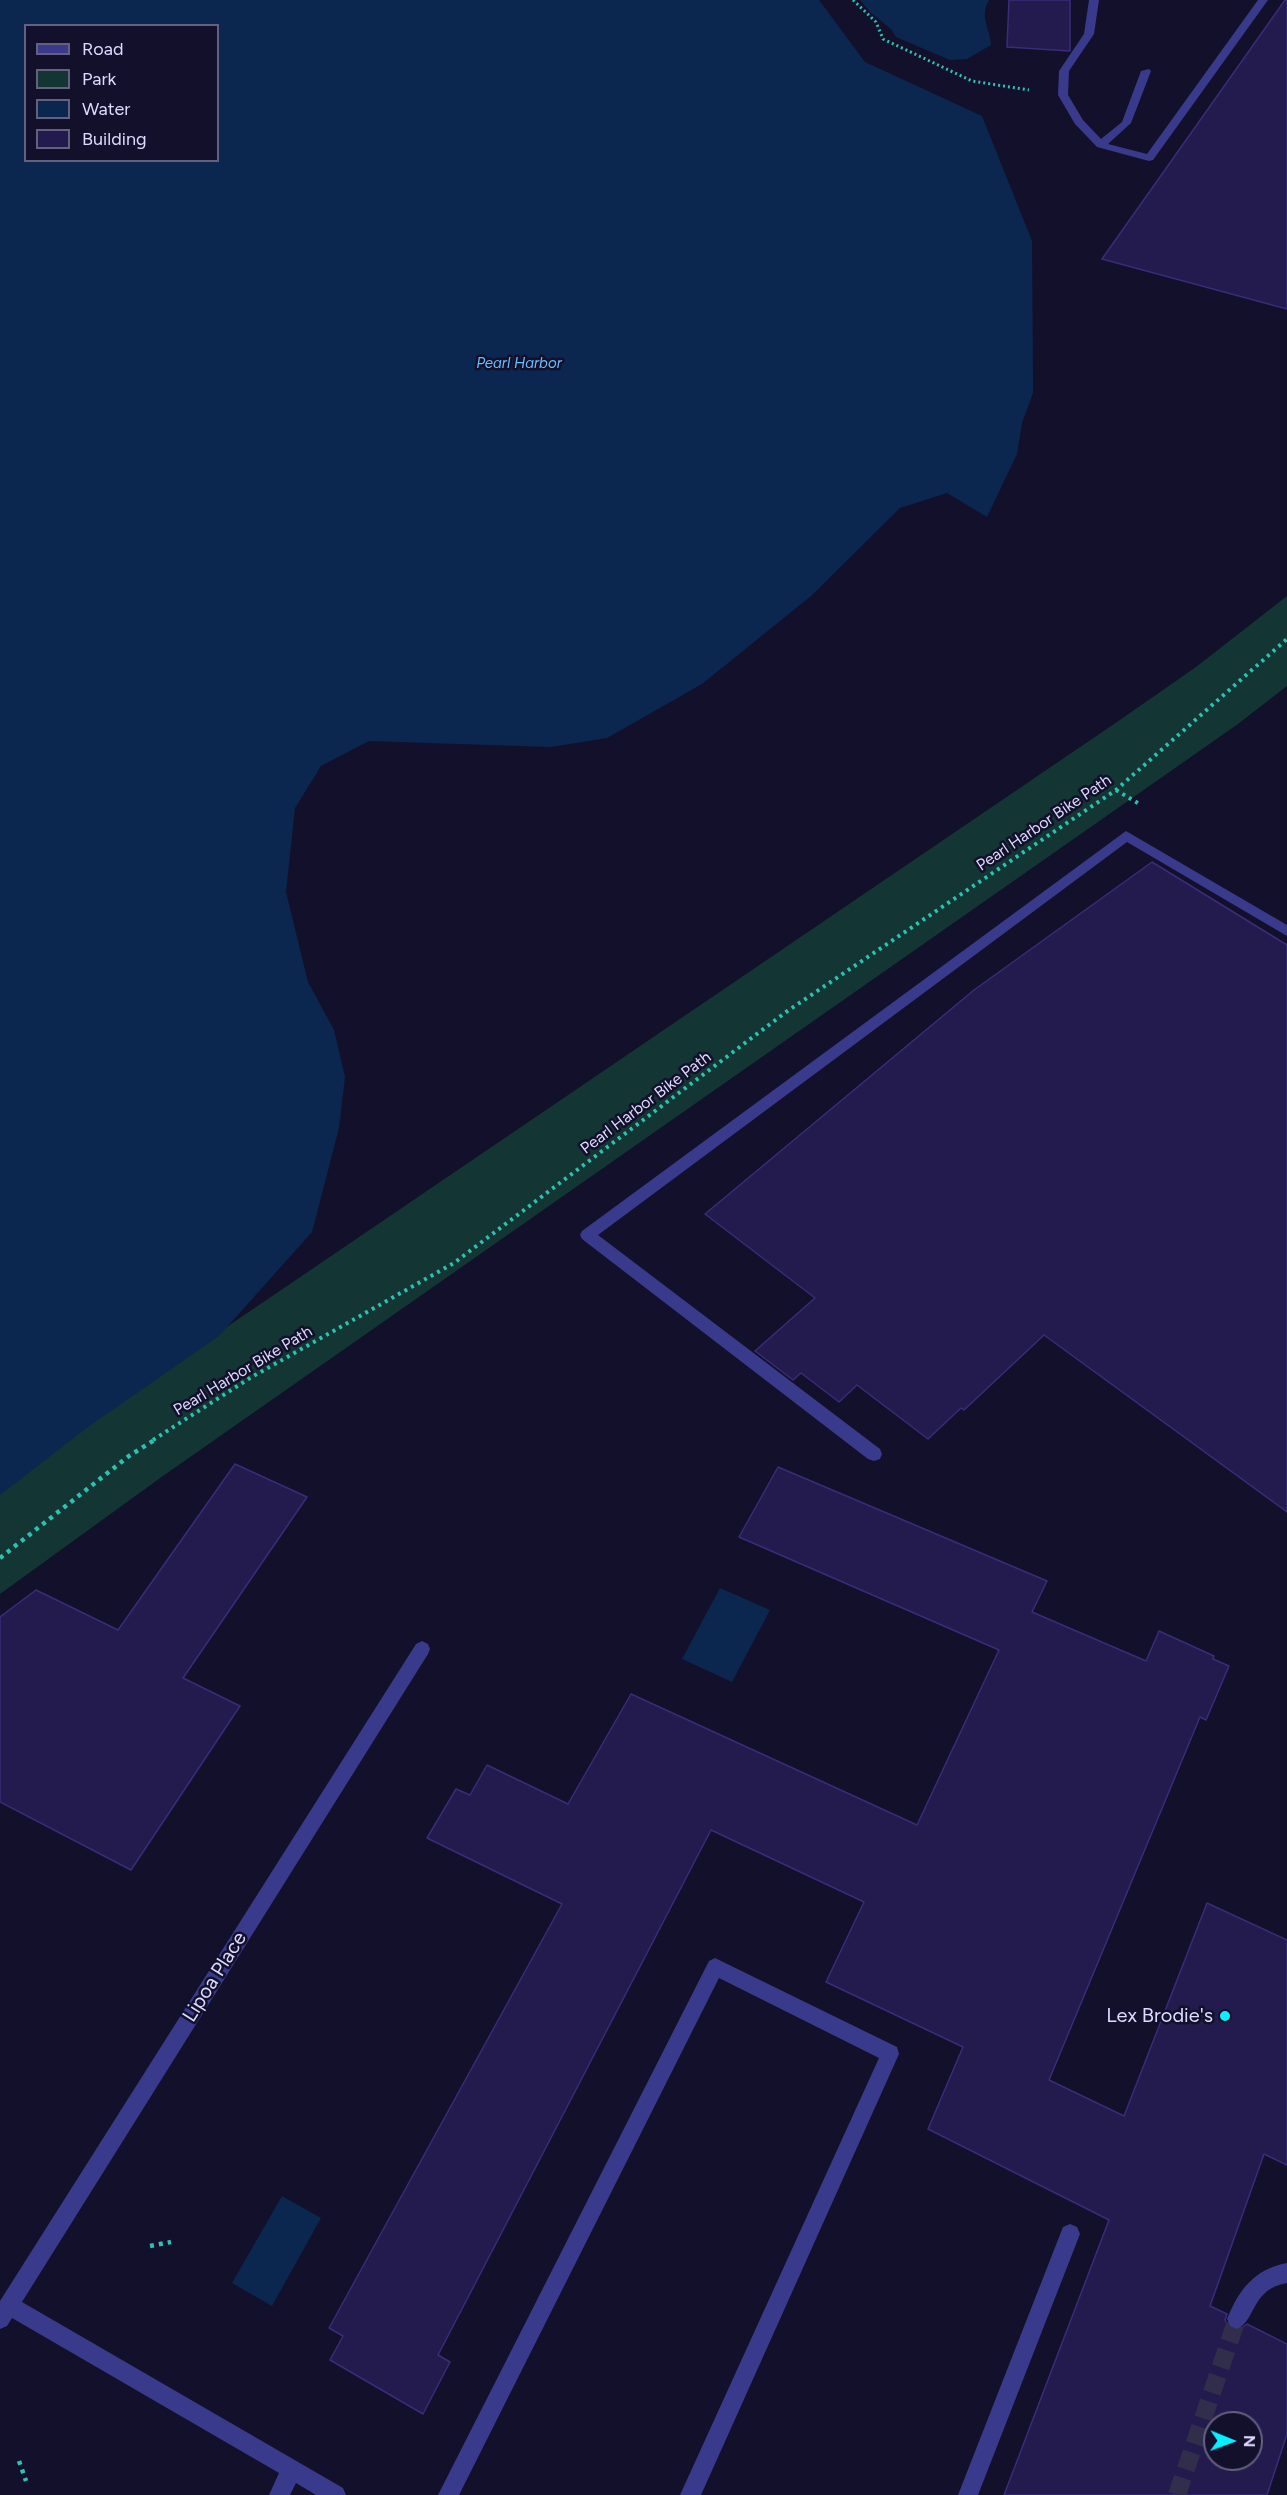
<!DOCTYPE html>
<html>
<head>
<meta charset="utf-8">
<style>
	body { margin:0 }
	#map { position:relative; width:1287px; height:2495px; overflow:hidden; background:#13102b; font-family:Figtree,sans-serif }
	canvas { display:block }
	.legend { position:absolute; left:24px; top:24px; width:195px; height:138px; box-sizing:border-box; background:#13102b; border:2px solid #646180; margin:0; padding:8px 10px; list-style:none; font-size:18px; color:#dddaff }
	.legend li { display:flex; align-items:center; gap:12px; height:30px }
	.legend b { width:30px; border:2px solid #646180 }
	.north { position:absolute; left:1203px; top:2411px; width:60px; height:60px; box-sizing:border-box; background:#13102b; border:2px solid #646180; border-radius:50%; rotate:91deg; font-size:16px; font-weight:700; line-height:24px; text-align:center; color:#dddaff }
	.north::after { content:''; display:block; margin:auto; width:21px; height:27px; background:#06f0ff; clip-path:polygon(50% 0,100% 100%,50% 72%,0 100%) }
</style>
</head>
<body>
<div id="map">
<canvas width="1287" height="2495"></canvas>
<ul class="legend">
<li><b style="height:8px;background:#393a8c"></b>Road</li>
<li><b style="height:16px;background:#133533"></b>Park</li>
<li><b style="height:16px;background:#0b274f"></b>Water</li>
<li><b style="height:16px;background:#231b4d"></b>Building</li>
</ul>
<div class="north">N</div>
</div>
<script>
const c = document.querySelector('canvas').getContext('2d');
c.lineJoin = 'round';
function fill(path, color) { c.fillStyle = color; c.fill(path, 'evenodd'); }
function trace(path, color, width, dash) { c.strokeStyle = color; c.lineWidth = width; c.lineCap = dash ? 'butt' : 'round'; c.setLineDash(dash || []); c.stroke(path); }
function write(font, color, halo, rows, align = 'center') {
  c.font = font + ' Figtree,sans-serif'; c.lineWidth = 5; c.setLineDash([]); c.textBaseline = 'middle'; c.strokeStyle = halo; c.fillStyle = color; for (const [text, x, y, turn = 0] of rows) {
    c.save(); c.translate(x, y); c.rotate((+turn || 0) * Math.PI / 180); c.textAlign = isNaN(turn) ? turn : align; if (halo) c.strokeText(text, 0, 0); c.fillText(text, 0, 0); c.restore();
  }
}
fill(new Path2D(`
	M 1287,596 L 1287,686 L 1238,724 L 163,1476 L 0,1594 L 0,1481 L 1114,724 L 1196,667 Z`), '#133533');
fill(new Path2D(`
	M 0,0 L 819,0 L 865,62 L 982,116 L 1032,241 L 1033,378 L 1033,393 L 1022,423 L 1017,454 L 987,517 L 947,493 L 900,508 L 811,596 L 702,684 L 607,738 L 551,747 L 369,741 L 321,766 L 295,808 L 286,892 L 308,982 L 334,1030 L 345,1077 L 339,1128 L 312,1232 L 219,1336 L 88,1427 L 0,1495 ZM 26,26 L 218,26 L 218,160 L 26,160 Z
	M 860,0 L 989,0 C 979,18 990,27 991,45 L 967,59 L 950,60 L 896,37 L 891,29 L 870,12 Z
	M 720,1588 L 770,1610 L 732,1682 L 682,1659 Z
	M 282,2196 L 321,2218 L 272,2306 L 232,2283 Z`), '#0b274f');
const building = new Path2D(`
	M 1009,0 L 1070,0 L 1070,51 L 1007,47 Z
	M 1285,0 L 1287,0 L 1287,309 L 1102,259 Z
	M 1152,862 L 1287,945 L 1287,1512 L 1044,1335 L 964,1410 L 961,1408 L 928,1439 L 857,1385 L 839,1402 L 801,1373 L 793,1380 L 755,1351 L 815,1298 L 705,1214 L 974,990 Z
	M 235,1464 L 307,1497 L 183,1678 L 240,1706 L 131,1870 L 0,1802 L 0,1617 L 36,1590 L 118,1630 Z
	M 778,1467 L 1047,1581 L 1032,1612 L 1146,1661 L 1159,1631 L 1214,1656 L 1213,1659 L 1229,1666 L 1206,1720 L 1200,1717 L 1049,2080 L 1124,2116 L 1207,1903 L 1287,1940 L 1287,2165 L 1264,2154 L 1210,2306 L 1227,2314 L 1225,2320 L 1229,2328 L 1238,2331 L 1247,2324 L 1287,2344 L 1287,2434 L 1267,2495 L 1004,2495 L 1109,2220 L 928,2129 L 963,2047 L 826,1982 L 864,1902 L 711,1830 L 438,2355 L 450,2362 L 423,2414 L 330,2360 L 343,2336 L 329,2328 L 562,1904 L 427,1838 L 456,1789 L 470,1795 L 487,1765 L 568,1804 L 631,1694 L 917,1825 L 999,1650 L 739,1537 ZM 1215,2423 L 1251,2423 L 1251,2459 L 1215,2459 Z`);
fill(building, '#231b4d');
trace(building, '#392c7a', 1.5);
trace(new Path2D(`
	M 1177,2495 L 1237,2319`), '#312e4b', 18, [18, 9]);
trace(new Path2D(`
	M 853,0 L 876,22 L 883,39 L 972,81 L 1029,90`), '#2cc1b2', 3, [2, 3]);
trace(new Path2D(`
	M 1116,790 L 1141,805
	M 153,1440 L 250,1378 L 454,1263 L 786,1012 L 1116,790 L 1287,639`), '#2cc1b2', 4, [3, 4.5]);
trace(new Path2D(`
	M 0,1558 L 129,1456 L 156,1439
	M 150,2246 L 171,2242
	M 19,2461 L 26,2481`), '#2cc1b2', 4.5, [4, 5]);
fill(new Path2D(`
	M 1089,0 L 1099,0 L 1094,34 L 1069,71 L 1068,95 L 1083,120 L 1101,139 L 1122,122 L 1141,71 L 1149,69 L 1151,71 L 1131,123 L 1108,144 L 1147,154 L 1258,0 L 1268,0 L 1153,160 L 1149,161 L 1097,147 L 1075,124 L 1058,95 L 1059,71 L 1084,34 Z
	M 1126,831 L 1287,925 L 1287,936 L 1127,842 L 598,1235 L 880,1449 L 882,1454 L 880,1459 L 874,1461 L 868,1459 L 582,1239 L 580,1235 L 582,1231 Z
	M 422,1641 L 428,1644 L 430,1649 L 428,1654 L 22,2302 L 343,2488 L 346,2495 L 316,2495 L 296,2483 L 290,2495 L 269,2495 L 279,2473 L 12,2318 L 7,2326 L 0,2329 L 0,2301 L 416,1644 Z
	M 715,1958 L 897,2047 L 899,2054 L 701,2495 L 680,2495 L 879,2058 L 719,1978 L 459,2495 L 438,2495 L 709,1961 Z
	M 1070,2224 L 1077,2227 L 1080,2234 L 978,2495 L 958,2495 L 1063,2227 Z
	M 1287,2263 L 1287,2283 C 1251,2289 1256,2321 1237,2329 L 1230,2326 L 1227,2319 C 1239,2290 1254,2269 1287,2263 Z`), '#393a8c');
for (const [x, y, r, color] of [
	[1225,2016,6,"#06f0ff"]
]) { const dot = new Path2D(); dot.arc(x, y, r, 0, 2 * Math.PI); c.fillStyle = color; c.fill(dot); trace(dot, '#13102b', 2); }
write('italic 15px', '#68bfff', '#13102b', [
	["Pearl Harbor",519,364]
]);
write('16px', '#dddaff', '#13102b', [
	["Pearl Harbor Bike Path",1044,823,-34],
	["Pearl Harbor Bike Path",646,1103,-37],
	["Pearl Harbor Bike Path",243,1371,-31]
]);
write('20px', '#dddaff', '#13102b', [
	["Lipoa Place",215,1977,-58]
]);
write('20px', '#dddaff', '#13102b', [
	["Lex Brodie's",1213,2016]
], 'right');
</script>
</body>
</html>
